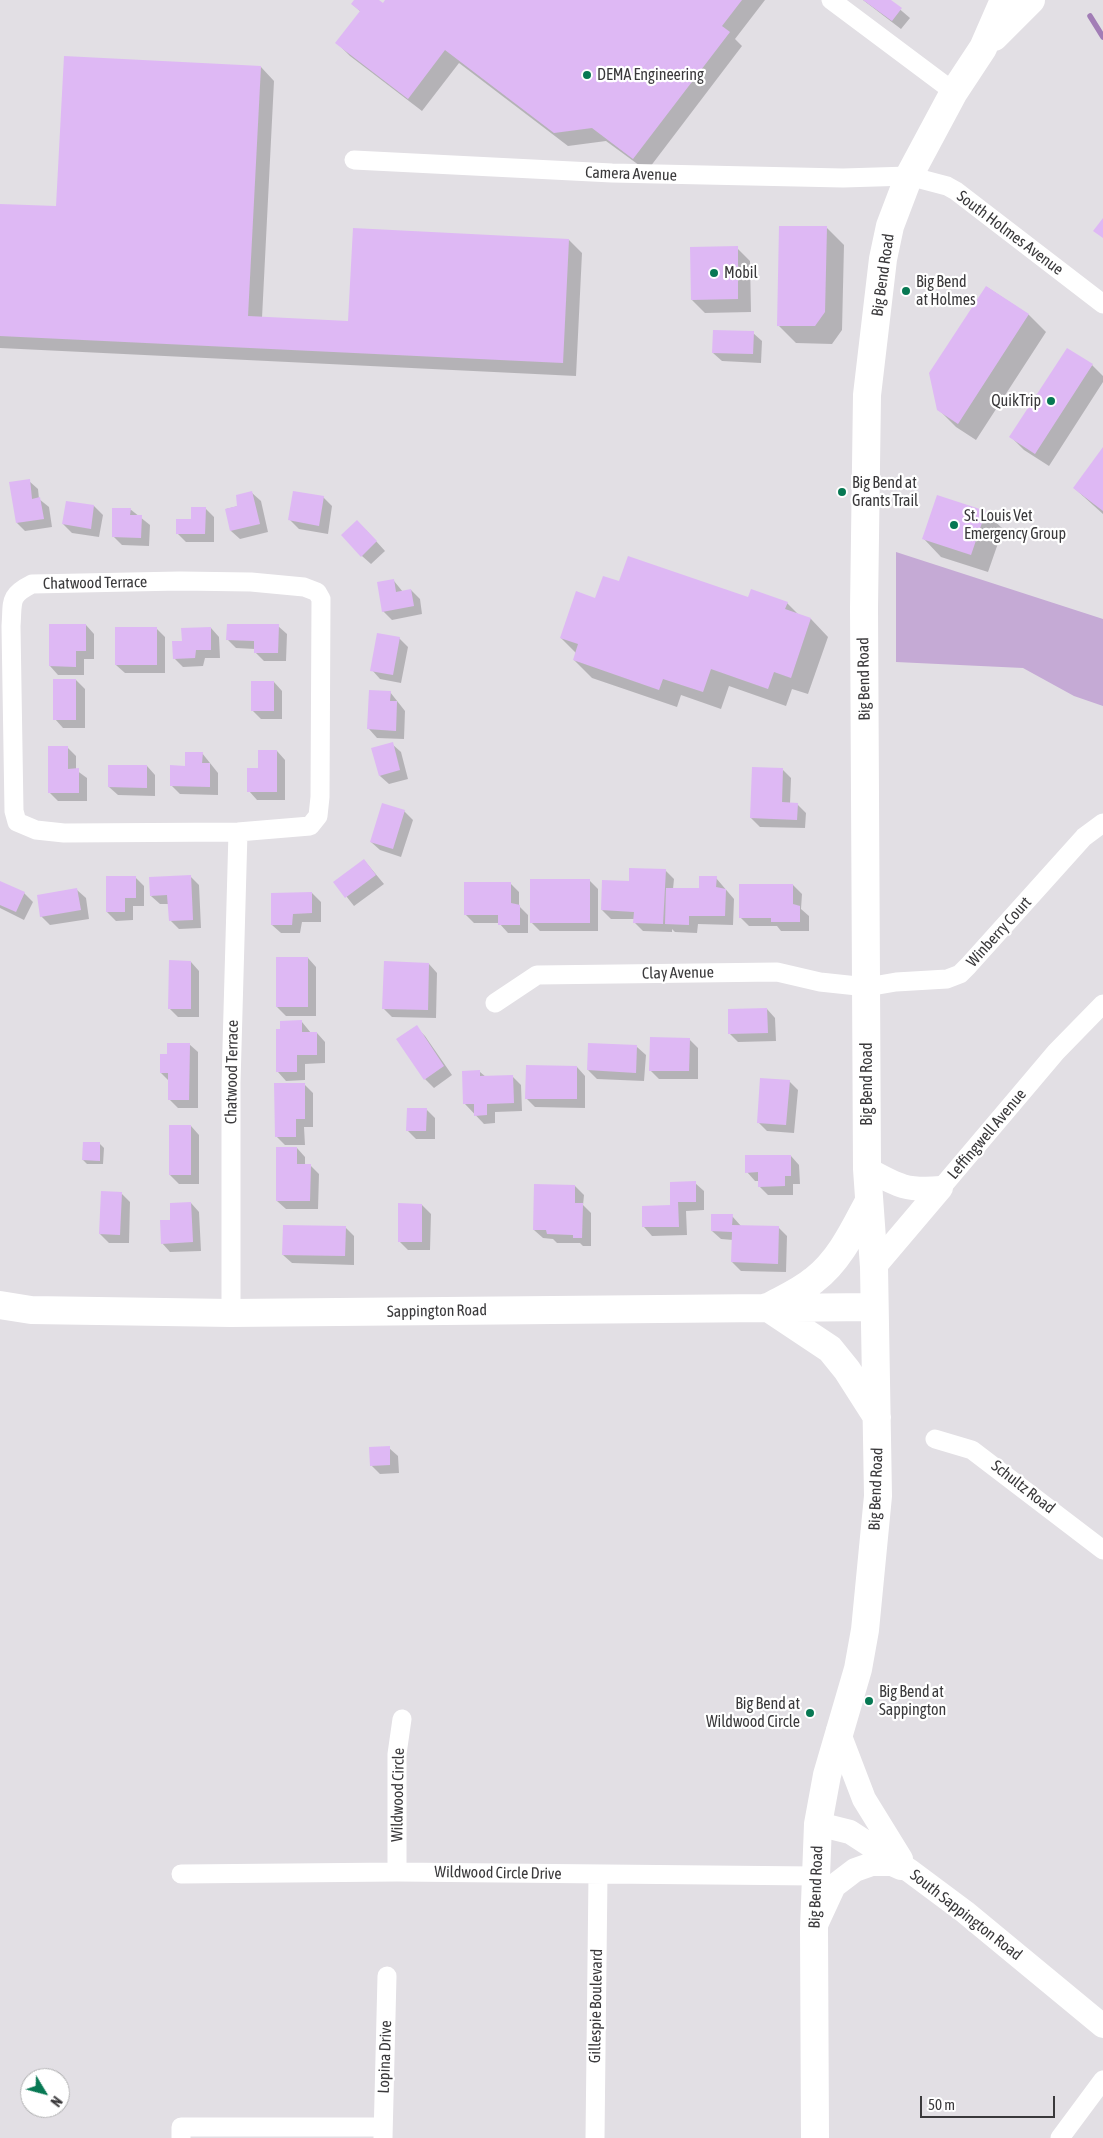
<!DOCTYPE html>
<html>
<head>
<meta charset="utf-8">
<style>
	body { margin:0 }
	#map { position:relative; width:1103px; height:2138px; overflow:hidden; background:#e2dfe4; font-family:"Asap Condensed",sans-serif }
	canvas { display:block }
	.north { position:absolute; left:20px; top:2068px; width:50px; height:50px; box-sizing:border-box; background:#fff; border:1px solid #b0b0b1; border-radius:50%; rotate:127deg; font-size:14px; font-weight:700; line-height:20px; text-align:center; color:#3a393b }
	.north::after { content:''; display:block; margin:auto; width:18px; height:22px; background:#077853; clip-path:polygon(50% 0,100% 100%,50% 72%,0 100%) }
	.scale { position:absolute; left:920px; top:2096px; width:135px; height:22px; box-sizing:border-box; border:2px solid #3a393b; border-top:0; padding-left:6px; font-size:15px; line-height:18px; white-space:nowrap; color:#3a393b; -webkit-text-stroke:4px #fff; paint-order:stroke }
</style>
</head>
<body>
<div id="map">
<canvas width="1103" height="2138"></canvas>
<div class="north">N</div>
<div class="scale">50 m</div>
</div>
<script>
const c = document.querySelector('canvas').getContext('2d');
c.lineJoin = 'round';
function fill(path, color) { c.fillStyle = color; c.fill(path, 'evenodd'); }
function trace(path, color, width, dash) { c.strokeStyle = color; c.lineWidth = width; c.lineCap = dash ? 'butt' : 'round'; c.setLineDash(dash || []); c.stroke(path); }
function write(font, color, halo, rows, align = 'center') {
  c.font = font + ' "Asap Condensed",sans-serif'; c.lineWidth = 4.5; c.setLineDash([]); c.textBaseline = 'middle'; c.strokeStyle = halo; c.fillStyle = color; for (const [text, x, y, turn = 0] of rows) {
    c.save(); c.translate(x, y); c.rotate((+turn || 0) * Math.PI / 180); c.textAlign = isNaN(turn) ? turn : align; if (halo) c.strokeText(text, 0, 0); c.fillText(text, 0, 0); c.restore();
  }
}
fill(new Path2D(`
	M 896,552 L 1103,619 L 1103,706 L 1074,696 L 1023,668 L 896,662 Z`), '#c5aad5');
fill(new Path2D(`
	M 356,0 L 377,0 L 383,5 L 387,0 L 765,0 L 735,39 L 742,46 L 647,171 L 606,141 L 568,146 L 459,63 L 422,111 L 350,56 L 337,43 L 361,12 L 352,4 Z
	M 863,0 L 889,0 L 910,18 L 901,29 Z
	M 65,58 L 261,67 L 274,81 L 262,318 L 349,322 L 569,240 L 582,253 L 576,376 L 0,348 L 0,205 L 57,208 Z
	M 826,227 L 844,245 L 842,330 L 832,344 L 796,343 L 778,325 Z
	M 737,248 L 750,261 L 751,312 L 705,313 L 692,300 Z
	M 987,287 L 1029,315 L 1046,332 L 976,440 L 956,427 L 938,409 Z
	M 753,333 L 762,341 L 761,363 L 722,361 L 713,353 Z
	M 1092,365 L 1103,376 L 1103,382 L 1049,466 L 1024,450 L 1011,437 Z
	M 1103,449 L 1103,514 L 1074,488 Z
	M 29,481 L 38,489 L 39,499 L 49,507 L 52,527 L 25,531 L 17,523 Z
	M 252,493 L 261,501 L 268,532 L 240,539 L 231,531 L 226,509 L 238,506 Z
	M 323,497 L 332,506 L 328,534 L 299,529 L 290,520 Z
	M 67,502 L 94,506 L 103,515 L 99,537 L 72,533 L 63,524 Z
	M 205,508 L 214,517 L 214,542 L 186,542 L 177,533 Z
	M 130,509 L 150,525 L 149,546 L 122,545 L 113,536 Z
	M 985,512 L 1003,529 L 988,572 L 941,557 L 924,539 Z
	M 366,530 L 385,551 L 371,564 L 362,556 Z
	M 394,581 L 403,592 L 411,590 L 420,599 L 422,614 L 392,620 L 383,611 Z
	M 620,583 L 787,603 L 799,615 L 811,619 L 828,637 L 808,694 L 792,689 L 786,706 L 729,686 L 721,709 L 681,695 L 677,707 L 592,678 L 574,660 L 576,653 L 561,638 L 596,600 Z
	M 86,625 L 94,634 L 94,659 L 84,659 L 84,675 L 58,675 L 50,666 Z
	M 278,626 L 287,634 L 286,661 L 264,661 L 255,652 L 255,649 L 236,648 L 228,640 Z
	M 156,628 L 165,637 L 165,673 L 125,673 L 116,665 Z
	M 211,628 L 219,637 L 220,658 L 205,658 L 203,666 L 183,667 L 174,658 L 183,642 Z
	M 399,638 L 408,647 L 401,683 L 380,679 L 372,670 Z
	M 76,680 L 85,689 L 85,728 L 63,728 L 55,719 Z
	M 274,682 L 282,691 L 282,719 L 261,719 L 252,710 Z
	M 390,692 L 405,711 L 404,739 L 377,738 L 369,729 Z
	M 392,744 L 401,752 L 408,779 L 389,784 L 380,776 Z
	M 67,747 L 76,756 L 76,770 L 87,778 L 87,801 L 58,801 L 49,792 Z
	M 277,751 L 285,760 L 285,800 L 257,800 L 249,791 L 259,769 Z
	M 202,753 L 218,773 L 218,795 L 180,794 L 171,785 L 186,767 Z
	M 147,766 L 155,775 L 155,796 L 118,795 L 109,787 Z
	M 783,770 L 791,778 L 790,804 L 797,804 L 806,813 L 805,828 L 760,827 L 751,818 Z
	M 404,811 L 413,820 L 401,857 L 380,850 L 371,842 Z
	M 364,860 L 384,884 L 354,906 L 335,882 Z
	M 665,870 L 674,879 L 673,889 L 700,890 L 716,878 L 734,899 L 733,925 L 698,924 L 697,933 L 675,932 L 672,929 L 672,932 L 643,931 L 635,923 L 635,919 L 611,919 L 602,910 L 630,882 Z
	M 190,876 L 199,885 L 201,928 L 179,929 L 170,920 L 169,904 L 160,904 L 151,896 Z
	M 135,877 L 144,886 L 144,906 L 133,906 L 133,920 L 116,921 L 107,912 Z
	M 590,881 L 598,889 L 598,931 L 540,931 L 531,922 Z
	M 0,882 L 24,893 L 33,902 L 24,920 L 0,908 Z
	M 510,883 L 519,892 L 519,906 L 528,915 L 528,933 L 508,933 L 499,923 L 474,923 L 465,914 Z
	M 793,885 L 802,894 L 801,909 L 809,916 L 809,931 L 781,931 L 777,926 L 749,926 L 740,917 Z
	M 77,890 L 86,898 L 89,919 L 50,925 L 41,916 Z
	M 312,893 L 321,902 L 321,922 L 302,922 L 300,933 L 281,933 L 272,925 Z
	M 308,958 L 316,967 L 316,1016 L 286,1016 L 277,1007 Z
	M 191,962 L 199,971 L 199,1017 L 178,1017 L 169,1008 Z
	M 429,964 L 437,973 L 436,1018 L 392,1017 L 383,1008 Z
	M 767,1009 L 775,1018 L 776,1041 L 738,1042 L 730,1034 Z
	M 302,1022 L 311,1033 L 317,1033 L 325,1042 L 325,1063 L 305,1064 L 305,1080 L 286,1081 L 278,1072 Z
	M 416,1027 L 425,1036 L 452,1075 L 434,1088 L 425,1079 Z
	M 689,1039 L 698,1048 L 698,1079 L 659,1079 L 650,1070 Z
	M 189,1044 L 198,1052 L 198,1108 L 178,1108 L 169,1099 L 169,1081 L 161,1073 L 169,1056 Z
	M 637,1047 L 646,1055 L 644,1081 L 597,1079 L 588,1070 Z
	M 577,1067 L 585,1076 L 585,1108 L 535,1107 L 526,1098 Z
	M 480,1072 L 486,1077 L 512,1076 L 521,1085 L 522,1111 L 495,1112 L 495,1123 L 484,1124 L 465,1104 Z
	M 789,1081 L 798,1090 L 794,1133 L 767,1131 L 758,1122 Z
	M 304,1084 L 313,1093 L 313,1127 L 304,1127 L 305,1145 L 285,1145 L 276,1136 Z
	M 426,1109 L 435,1118 L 435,1139 L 416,1139 L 408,1131 Z
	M 191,1126 L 199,1135 L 199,1184 L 179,1184 L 170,1175 Z
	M 100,1144 L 104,1148 L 103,1164 L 87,1164 L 83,1160 Z
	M 297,1148 L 305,1157 L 305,1165 L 310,1165 L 319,1174 L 318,1209 L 286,1209 L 277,1201 Z
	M 791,1156 L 799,1165 L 800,1184 L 793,1184 L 793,1195 L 768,1195 L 759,1186 L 759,1181 L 755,1181 L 747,1172 Z
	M 695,1183 L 704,1191 L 704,1210 L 686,1211 L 687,1235 L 652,1236 L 644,1227 L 671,1207 Z
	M 575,1186 L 584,1195 L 583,1205 L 591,1213 L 591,1246 L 583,1246 L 580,1243 L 557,1243 L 553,1239 L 543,1238 L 534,1230 Z
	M 121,1193 L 130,1202 L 129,1243 L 109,1243 L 100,1234 Z
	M 191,1203 L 199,1212 L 201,1251 L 170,1252 L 162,1243 L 171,1221 Z
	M 422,1205 L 431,1214 L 430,1250 L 408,1250 L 399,1241 Z
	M 732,1216 L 741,1226 L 778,1227 L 787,1236 L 786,1272 L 741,1271 L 732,1262 L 733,1240 L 721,1239 L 712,1231 Z
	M 346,1228 L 354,1236 L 354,1265 L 292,1263 L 283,1255 Z
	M 389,1448 L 398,1456 L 399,1473 L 380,1474 L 371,1465 Z`), '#0003');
trace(new Path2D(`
	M 1090,16 L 1103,37`), '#a27db6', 5.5);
fill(new Path2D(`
	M 354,0 L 379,0 L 383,3 L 385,0 L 742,0 L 722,26 L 730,32 L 633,159 L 592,128 L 554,133 L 445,50 L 408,99 L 335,43 L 360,11 L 351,4 Z
	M 863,0 L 891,0 L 902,8 L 892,21 Z
	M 64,56 L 261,66 L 248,316 L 348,321 L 353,228 L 569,239 L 563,363 L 0,336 L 0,204 L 56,206 Z
	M 1103,218 L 1103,238 L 1093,231 Z
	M 779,226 L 827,226 L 825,312 L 815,326 L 777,326 Z
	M 738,246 L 738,299 L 691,300 L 690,247 Z
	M 986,286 L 1029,314 L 958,424 L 937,410 L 929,373 Z
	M 713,330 L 754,331 L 753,354 L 712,353 Z
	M 1067,348 L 1093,364 L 1035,454 L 1009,437 Z
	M 1103,447 L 1103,511 L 1073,488 Z
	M 30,479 L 32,499 L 40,497 L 44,519 L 16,523 L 9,482 Z
	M 252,491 L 260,524 L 230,531 L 225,509 L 237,506 L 236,495 Z
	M 293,491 L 324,496 L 319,526 L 288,520 Z
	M 937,495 L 986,511 L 971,555 L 922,539 Z
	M 66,501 L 94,505 L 91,529 L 62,524 Z
	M 191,507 L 206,507 L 205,534 L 176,534 L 176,519 L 191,519 Z
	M 112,508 L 131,508 L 130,515 L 142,515 L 141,538 L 112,537 Z
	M 357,520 L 377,541 L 361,557 L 341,535 Z
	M 628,556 L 748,597 L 751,589 L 788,602 L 785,609 L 811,618 L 791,678 L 774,672 L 768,689 L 711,669 L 703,692 L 663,679 L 659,690 L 573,660 L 578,644 L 560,638 L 576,591 L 595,598 L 603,576 L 619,581 Z
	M 394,579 L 396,592 L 411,589 L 414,606 L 382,612 L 377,582 Z
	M 49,624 L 86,624 L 86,651 L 76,651 L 76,667 L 49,666 Z
	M 227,624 L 279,624 L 278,653 L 254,653 L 254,641 L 226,640 Z
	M 115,627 L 157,627 L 157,665 L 115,665 Z
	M 211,627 L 211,650 L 196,650 L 195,658 L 173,659 L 172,641 L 182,641 L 181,628 Z
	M 377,633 L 400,637 L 393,675 L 370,671 Z
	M 53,679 L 76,679 L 76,720 L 53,720 Z
	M 251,681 L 274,681 L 274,711 L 251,711 Z
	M 369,690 L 391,691 L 390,701 L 397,701 L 396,731 L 367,729 Z
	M 393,742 L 400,770 L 379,776 L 371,748 Z
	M 48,746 L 68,746 L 68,769 L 79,768 L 79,793 L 48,793 Z
	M 258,750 L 277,750 L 277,792 L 247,792 L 247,768 L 258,768 Z
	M 185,752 L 203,752 L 202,763 L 210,763 L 210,787 L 170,786 L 170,765 L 185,766 Z
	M 108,765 L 147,765 L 147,788 L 108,787 Z
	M 752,767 L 783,768 L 782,802 L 798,803 L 797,820 L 750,818 Z
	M 382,803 L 405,810 L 393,849 L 370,842 Z
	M 364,859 L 376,875 L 345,898 L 333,882 Z
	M 629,868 L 666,869 L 663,924 L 633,923 L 634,912 L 601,910 L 602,880 L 629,881 Z
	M 191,875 L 193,920 L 169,921 L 167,895 L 150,896 L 149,877 Z
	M 106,876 L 136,876 L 136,898 L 125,898 L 125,912 L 106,912 Z
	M 699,876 L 717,876 L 716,887 L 726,889 L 725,916 L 689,916 L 689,925 L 665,924 L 666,888 L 699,888 Z
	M 530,879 L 590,879 L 590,923 L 530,923 Z
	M 0,881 L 25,892 L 16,912 L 0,905 Z
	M 464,882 L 511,882 L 511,903 L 520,905 L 520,925 L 498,925 L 498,915 L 464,915 Z
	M 739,884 L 793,884 L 793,904 L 800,906 L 800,922 L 771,922 L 771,918 L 739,918 Z
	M 77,888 L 81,910 L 40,917 L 37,895 Z
	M 312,892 L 312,913 L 293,914 L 292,925 L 271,925 L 271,893 Z
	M 276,957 L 308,957 L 308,1007 L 276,1007 Z
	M 169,960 L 191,961 L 191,1009 L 168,1009 Z
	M 384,961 L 429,963 L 428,1010 L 382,1009 Z
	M 767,1008 L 768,1033 L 728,1034 L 728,1009 Z
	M 302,1020 L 302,1032 L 317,1032 L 317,1055 L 297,1055 L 297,1072 L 276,1072 L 276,1029 L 280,1029 L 280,1021 Z
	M 417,1025 L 444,1066 L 424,1080 L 396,1039 Z
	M 650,1037 L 690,1038 L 689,1071 L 649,1071 Z
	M 167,1043 L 190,1043 L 189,1100 L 168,1100 L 168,1073 L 160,1073 L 160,1054 L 167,1054 Z
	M 588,1043 L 637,1045 L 636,1073 L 587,1070 Z
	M 526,1065 L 577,1066 L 577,1099 L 525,1099 Z
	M 480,1070 L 480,1076 L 513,1075 L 514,1103 L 487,1104 L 487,1115 L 474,1116 L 474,1104 L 463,1104 L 462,1071 Z
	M 760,1078 L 790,1080 L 786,1125 L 757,1123 Z
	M 274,1083 L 305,1083 L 305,1119 L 296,1119 L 296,1137 L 275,1137 Z
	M 407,1108 L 427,1108 L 426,1131 L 406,1131 Z
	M 169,1125 L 191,1125 L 191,1175 L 169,1175 Z
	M 83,1142 L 100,1142 L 100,1161 L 82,1160 Z
	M 276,1147 L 297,1147 L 297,1164 L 311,1164 L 310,1201 L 276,1201 Z
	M 745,1155 L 791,1155 L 791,1176 L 785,1176 L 785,1186 L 758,1187 L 758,1172 L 745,1173 Z
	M 696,1181 L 696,1202 L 678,1202 L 679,1227 L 642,1227 L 642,1206 L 670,1205 L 670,1182 Z
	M 534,1184 L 575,1185 L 575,1203 L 583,1203 L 582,1238 L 573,1238 L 573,1235 L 547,1234 L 546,1230 L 533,1230 Z
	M 101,1191 L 122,1192 L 120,1235 L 99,1234 Z
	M 191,1202 L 193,1242 L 161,1244 L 160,1220 L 170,1220 L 170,1203 Z
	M 398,1203 L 422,1204 L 422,1242 L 398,1242 Z
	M 711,1214 L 733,1214 L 732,1225 L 779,1226 L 778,1264 L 731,1262 L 732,1232 L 711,1231 Z
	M 283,1225 L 346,1226 L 345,1256 L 282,1255 Z
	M 390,1446 L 390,1465 L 370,1466 L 369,1447 Z`), '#deb8f4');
trace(new Path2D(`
	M 831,0 L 954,92
	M 354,160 L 612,173 L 843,178 L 909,176 L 947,186 L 956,191 L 1103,304
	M 180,581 L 251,582 L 304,587 L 317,592 L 321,599 L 320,797 L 318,816 L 310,826 L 238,832 L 64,833 L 36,830 L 17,822 L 14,811 L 11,626 C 13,602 8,596 32,584 Z
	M 495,1003 L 537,975 L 777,972 L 820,982 L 867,987 L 896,982 L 947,979 L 960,974 L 968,966 L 1084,837 L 1103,823
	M 941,1188 L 1056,1052 L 1103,1004
	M 231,1313 L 231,1083 L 238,832
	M 935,1439 L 972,1450 L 1103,1550
	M 397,1872 L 397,1754 L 402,1719
	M 181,1874 L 397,1872 L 815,1876
	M 181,2138 L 181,2127 L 383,2127
	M 383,2138 L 387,1976
	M 595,2138 L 598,1874
	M 1060,2138 L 1103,2080`), '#fff', 19);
trace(new Path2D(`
	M 867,1169 C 898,1186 906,1191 941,1188
	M 874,1267 L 941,1188
	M 838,1731 L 864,1799 L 901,1859
	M 818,1824 L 850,1832 L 910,1871 L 965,1912 L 1103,2026
	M 815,1927 L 834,1886 L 855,1870 L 872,1864 L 892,1864 L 901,1868`), '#fff', 24);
trace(new Path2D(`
	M 994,37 L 1031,0
	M 0,1305 L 31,1310 L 231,1313 L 874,1307
	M 770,1306 C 785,1298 801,1291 814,1280 C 840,1260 854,1229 869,1201
	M 767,1307 L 830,1349 L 847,1370 L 877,1417
	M 815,2138 L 814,1929 L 818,1824 L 827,1775 L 858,1669 L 865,1630 L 878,1496 L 874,1267 L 867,1169 L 864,608 L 867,395 L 883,259 L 890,226 L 909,176 L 954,92 L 983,48 L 1004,0`), '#fff', 28);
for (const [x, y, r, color] of [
	[587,75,5,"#077853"],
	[714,273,5,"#077853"],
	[906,291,5,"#077853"],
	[1051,401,5,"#077853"],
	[842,492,5,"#077853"],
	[954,525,5,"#077853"],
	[869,1701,5,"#077853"],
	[810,1713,5,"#077853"]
]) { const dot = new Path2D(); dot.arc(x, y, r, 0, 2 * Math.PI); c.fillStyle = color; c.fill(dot); trace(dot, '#fff', 2); }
write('16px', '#3a393b', '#fff', [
	["DEMA Engineering",597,75],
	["Mobil",724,273],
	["Big Bend",916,282],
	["at Holmes",916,300],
	["QuikTrip",1041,401,"right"],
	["Big Bend at",852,483],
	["Grants Trail",852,501],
	["St. Louis Vet",964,516],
	["Emergency Group",964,534],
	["Big Bend at",879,1692],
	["Sappington",879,1710],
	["Big Bend at",800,1704,"right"],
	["Wildwood Circle",800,1722,"right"]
], 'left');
write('16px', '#3a393b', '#fff', [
	["Camera Avenue",631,174,2],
	["South Holmes Avenue",1010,233,37],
	["Big Bend Road",883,275,-82],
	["Chatwood Terrace",95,583,-1],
	["Big Bend Road",864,679,-91],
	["Winberry Court",999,932,-48],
	["Clay Avenue",678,973,-1],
	["Chatwood Terrace",232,1072,-89],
	["Big Bend Road",867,1084,-90],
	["Leffingwell Avenue",987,1134,-50],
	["Sappington Road",437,1311,-1],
	["Schultz Road",1023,1487,38],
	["Big Bend Road",876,1489,-88],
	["Wildwood Circle",398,1795,-89],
	["Wildwood Circle Drive",498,1873,1],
	["Big Bend Road",816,1887,-88],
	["South Sappington Road",966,1915,38],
	["Gillespie Boulevard",596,2006,-89],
	["Lopina Drive",385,2057,-88]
]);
</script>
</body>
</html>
